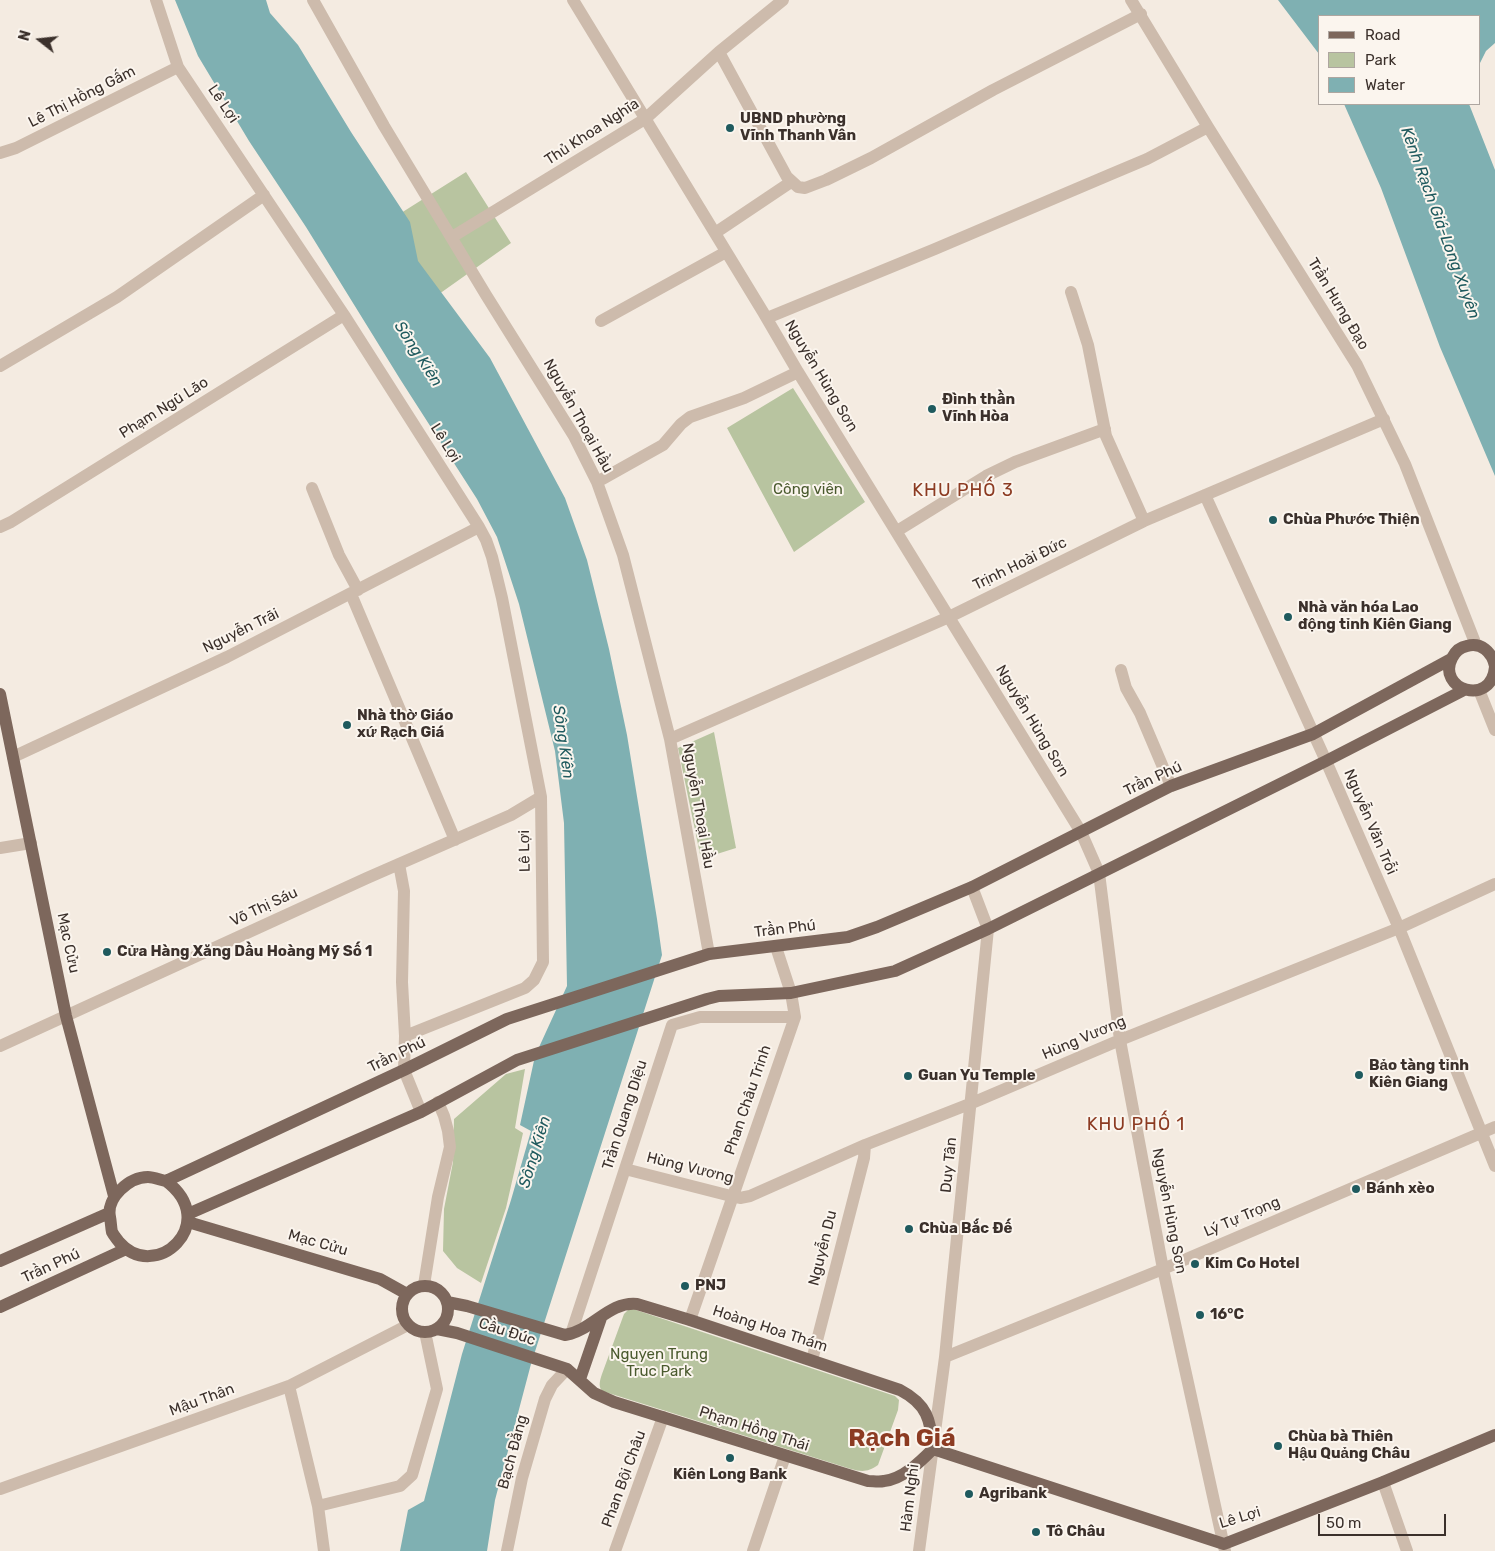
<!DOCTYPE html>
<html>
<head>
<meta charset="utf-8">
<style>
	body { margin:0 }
	#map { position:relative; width:1495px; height:1551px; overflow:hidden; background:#f4ebe1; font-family:Rubik,sans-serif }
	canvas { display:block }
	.legend { position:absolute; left:1318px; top:15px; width:162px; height:90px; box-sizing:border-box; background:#fbf5ee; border:1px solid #aea6a0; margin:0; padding:6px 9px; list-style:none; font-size:15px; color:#3b302b }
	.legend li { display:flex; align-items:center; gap:10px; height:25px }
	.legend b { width:25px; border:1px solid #aea6a0 }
	.north { position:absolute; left:15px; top:15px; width:50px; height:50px; -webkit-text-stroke:4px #fbf5ee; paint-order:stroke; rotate:286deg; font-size:14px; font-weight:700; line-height:20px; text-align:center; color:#3b302b }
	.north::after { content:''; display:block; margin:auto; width:18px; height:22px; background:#3b302b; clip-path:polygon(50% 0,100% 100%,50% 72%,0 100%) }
	.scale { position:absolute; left:1318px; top:1514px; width:128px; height:22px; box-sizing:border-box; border:2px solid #3b302b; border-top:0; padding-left:6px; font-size:15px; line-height:18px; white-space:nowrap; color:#3b302b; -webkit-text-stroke:4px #fbf5ee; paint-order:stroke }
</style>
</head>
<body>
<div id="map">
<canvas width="1495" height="1551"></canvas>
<ul class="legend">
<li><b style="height:6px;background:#7d675c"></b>Road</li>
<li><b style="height:14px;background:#b8c4a0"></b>Park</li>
<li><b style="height:14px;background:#7fb0b2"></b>Water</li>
</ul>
<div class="north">N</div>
<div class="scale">50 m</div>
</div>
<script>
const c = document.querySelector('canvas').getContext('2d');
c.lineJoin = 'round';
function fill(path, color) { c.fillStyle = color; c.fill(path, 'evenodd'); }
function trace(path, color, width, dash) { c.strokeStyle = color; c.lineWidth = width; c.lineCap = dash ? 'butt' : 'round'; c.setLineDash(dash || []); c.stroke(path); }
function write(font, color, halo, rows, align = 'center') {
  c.font = font + ' Rubik,sans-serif'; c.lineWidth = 4; c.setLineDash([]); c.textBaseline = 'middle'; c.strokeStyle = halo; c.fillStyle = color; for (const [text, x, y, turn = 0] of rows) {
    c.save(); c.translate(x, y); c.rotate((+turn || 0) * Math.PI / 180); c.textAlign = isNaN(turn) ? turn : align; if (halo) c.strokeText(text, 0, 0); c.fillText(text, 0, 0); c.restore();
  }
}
fill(new Path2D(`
	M 466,172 L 511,243 L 425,304 L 382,225 Z
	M 793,388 L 865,502 L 794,552 L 727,428 Z
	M 714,732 L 736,848 L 701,859 L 678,748 Z
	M 525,1069 L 515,1128 L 523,1133 L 506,1208 L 481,1283 L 457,1268 L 443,1251 L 444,1209 L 453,1162 L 454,1119 L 506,1074 Z
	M 633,1309 L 895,1396 L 899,1400 L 898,1410 L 878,1465 C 868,1472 862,1472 851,1469 L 602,1391 C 598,1386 600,1380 602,1374 L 624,1314 L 628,1310 Z`), '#b8c4a0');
fill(new Path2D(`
	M 175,0 L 266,0 L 270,13 L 298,45 L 351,132 L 410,222 L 418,261 L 490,358 L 565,498 L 587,560 L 609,649 L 627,735 L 657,919 L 662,955 L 531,1364 L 495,1500 L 487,1551 L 400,1551 L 408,1510 L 424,1501 L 462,1354 L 511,1200 L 531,1131 L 520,1125 L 535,1056 L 567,986 L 564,823 L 555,751 L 519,604 L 497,537 L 477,499 L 400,379 L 306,227 L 249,141 L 198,56 Z
	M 1278,0 L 1495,0 L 1495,43 L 1486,51 L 1479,65 L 1479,16 L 1319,16 L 1319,54 Z
	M 1344,104 L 1469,104 L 1495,170 L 1495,476 L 1440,347 L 1381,188 Z`), '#7fb0b2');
trace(new Path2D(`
	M 156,0 L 178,67 L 344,315 L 479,527 L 486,540 L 492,557 L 502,598 L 541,797 L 543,962 L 534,980 L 525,988 L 405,1036
	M 313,0 L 384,126 L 486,295 L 574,436 L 597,482 L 623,555 L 670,739 L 709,954
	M 573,0 L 763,312 L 798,372 L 1081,832 L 1099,873 L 1120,1040 L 1163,1269 L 1225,1551
	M 1131,0 L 1208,127 L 1357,365 L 1405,464 L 1476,645
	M 719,52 L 787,177 L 798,187 L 805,188 L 826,180 L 871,158 L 993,90 L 1141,14
	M 0,153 L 16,148 L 178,67
	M 715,233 L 791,182
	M 452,237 L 645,119 L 719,52 L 783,0
	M 1071,292 L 1088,345 L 1106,436 L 1144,521
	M 767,318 L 935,249 L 1109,175 L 1147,159 L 1208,127
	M 601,321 L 726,252
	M 0,366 L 117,297 L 264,195
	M 597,482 L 663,445 L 681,424 L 690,417 L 744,398 L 798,372
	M 312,488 L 339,555 L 358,590
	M 1205,495 L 1326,761 L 1399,928 L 1495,1166
	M 0,527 L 11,522 L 344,315
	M 897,531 L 986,476 L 1015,462 L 1105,429
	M 351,594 L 455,840
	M 1121,670 L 1126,688 L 1140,713 L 1171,786
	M 1479,690 L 1495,730
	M 670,739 L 949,617 L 1144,521 L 1384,419
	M 13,757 L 227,657 L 479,527
	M 0,848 L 31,843
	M 399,864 L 404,891 L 402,982 L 405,1036 L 404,1070 L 421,1112
	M 0,1046 L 367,878 L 511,815 L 541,797
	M 625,1169 L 731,1196 L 740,1198 L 750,1196 L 865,1145 L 972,1103 L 1120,1040 L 1399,928 L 1495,884
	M 424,1285 L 438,1197 L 450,1147 L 448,1131 L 444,1116 L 438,1102
	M 690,1320 L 795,1017 L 791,993 L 776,947
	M 571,1334 L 672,1025 L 700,1017 L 795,1017
	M 945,1357 L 1163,1269 L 1495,1127
	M 812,1360 L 864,1158 L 865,1145
	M 289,1386 L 318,1506 L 324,1551
	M 1383,1482 L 1407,1551
	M 0,1489 L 289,1386 L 408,1325
	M 318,1506 L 400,1486 L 412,1475 L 437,1389 L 425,1332
	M 507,1551 L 522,1478 L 545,1399 L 552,1385 L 567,1369
	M 615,1551 L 663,1417
	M 753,1551 L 785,1456
	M 919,1551 L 945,1357 L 988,929 L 972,887`), '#cdbbac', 12);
trace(new Path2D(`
	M 1495,666 C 1492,652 1481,642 1467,646 C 1460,647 1455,652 1452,658 C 1436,689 1491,708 1495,667
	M 0,694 L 66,1016 L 114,1196
	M 166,1181 C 222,1223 155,1284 119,1242 C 117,1239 114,1236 112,1232 C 111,1228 111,1222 110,1217 C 106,1198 129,1177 148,1177 C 153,1177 161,1180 166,1181 L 404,1070 L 507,1019 L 709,954 L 848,937 L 877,927 L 972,887 L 1171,786 L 1313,734 L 1451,659
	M 188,1214 L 421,1112 L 517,1060 L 707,999 L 719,996 L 791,993 L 895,971 L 988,929 L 1326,761 L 1464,690
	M 188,1222 L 380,1279 L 407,1294
	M 0,1261 L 109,1213
	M402 1309a23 23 0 1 1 46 0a23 23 0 1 1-46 0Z
	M 447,1302 L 467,1306 L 565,1335 C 592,1331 609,1301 637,1304 L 690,1320 L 900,1390 C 927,1404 931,1420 933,1449
	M 0,1307 L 126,1249
	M 437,1329 L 457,1333 L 567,1369 L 594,1393 L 614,1402 L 868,1481 C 873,1481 879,1482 884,1481 C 903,1479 920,1462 933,1449
	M 580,1379 L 601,1318
	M 933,1449 L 1224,1544 L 1383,1482 L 1495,1435`), '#7d675c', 12);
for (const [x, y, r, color] of [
	[730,128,5,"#1f5a5e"],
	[932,409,5,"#1f5a5e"],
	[1273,520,5,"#1f5a5e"],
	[1288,617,5,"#1f5a5e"],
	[347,725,5,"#1f5a5e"],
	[107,952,5,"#1f5a5e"],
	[1359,1075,5,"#1f5a5e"],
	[908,1076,5,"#1f5a5e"],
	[1356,1189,5,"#1f5a5e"],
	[909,1229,5,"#1f5a5e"],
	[1195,1264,5,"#1f5a5e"],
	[685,1286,5,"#1f5a5e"],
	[1200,1315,5,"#1f5a5e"],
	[1278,1446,5,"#1f5a5e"],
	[730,1458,5,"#1f5a5e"],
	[969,1494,5,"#1f5a5e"],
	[1036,1532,5,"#1f5a5e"]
]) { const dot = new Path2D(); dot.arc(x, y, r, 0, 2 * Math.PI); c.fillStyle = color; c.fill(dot); trace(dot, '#fbf5ee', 2); }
write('15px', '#3b302b', '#fbf5ee', [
	["Lê Thị Hồng Gấm",82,97,-27],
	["Lê Lợi",223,104,56],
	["Thủ Khoa Nghĩa",592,132,-33],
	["Trần Hưng Đạo",1338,304,59],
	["Nguyễn Hùng Sơn",821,376,59],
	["Phạm Ngũ Lão",164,408,-32],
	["Nguyễn Thoại Hầu",578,416,61],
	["Lê Lợi",445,443,58],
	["Trịnh Hoài Đức",1020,564,-26],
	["Nguyễn Trãi",241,631,-26],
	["Nguyễn Hùng Sơn",1032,721,59],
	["Trần Phú",1153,779,-25],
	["Nguyễn Thoại Hầu",698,806,80],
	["Nguyễn Văn Trỗi",1370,822,67],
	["Lê Lợi",525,851,-91],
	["Võ Thị Sáu",264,907,-25],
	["Trần Phú",785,929,-7],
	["Mạc Cửu",68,943,78],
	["Hùng Vương",1084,1038,-23],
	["Trần Phú",397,1055,-26],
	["Phan Châu Trinh",748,1100,-71],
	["Trần Quang Diệu",625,1115,-72],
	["Duy Tân",949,1165,-84],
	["Hùng Vương",690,1168,14],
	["Nguyễn Hùng Sơn",1169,1211,79],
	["Lý Tự Trọng",1242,1217,-23],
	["Mạc Cửu",318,1243,16],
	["Nguyễn Du",823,1248,-76],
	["Trần Phú",51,1266,-25],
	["Hoàng Hoa Thám",770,1329,18],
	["Cầu Đúc",507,1332,18],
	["Mậu Thân",202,1400,-20],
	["Phạm Hồng Thái",754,1429,18],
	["Bạch Đằng",513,1452,-75],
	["Phan Bội Châu",624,1479,-70],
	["Hàm Nghi",910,1498,-83],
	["Lê Lợi",1240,1518,-17]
]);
write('bold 15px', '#3b302b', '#fbf5ee', [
	["UBND phường",740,119],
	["Vĩnh Thanh Vân",740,136],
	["Đình thần",942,400],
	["Vĩnh Hòa",942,417],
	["Chùa Phước Thiện",1283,520],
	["Nhà văn hóa Lao",1298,608],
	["động tỉnh Kiên Giang",1298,625],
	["Nhà thờ Giáo",357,716],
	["xứ Rạch Giá",357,733],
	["Cửa Hàng Xăng Dầu Hoàng Mỹ Số 1",117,952],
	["Bảo tàng tỉnh",1369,1066],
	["Kiên Giang",1369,1083],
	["Guan Yu Temple",918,1076],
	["Bánh xèo",1366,1189],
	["Chùa Bắc Đế",919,1229],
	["Kim Co Hotel",1205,1264],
	["PNJ",695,1286],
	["16°C",1210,1315],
	["Chùa bà Thiên",1288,1437],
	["Hậu Quảng Châu",1288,1454],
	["Kiên Long Bank",730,1475,"center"],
	["Agribank",979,1494],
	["Tô Châu",1046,1532]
], 'left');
write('15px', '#4a5a2e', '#fbf5ee', [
	["Công viên",808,490],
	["Nguyen Trung",659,1355],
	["Truc Park",659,1372]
]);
write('italic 16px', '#1f5a5e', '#fbf5ee', [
	["Kênh Rạch Giá-Long Xuyên",1440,223,70],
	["Sông Kiên",418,354,57],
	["Sông Kiên",563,742,82],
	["Sông Kiên",535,1152,-73]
]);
c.letterSpacing = '1px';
write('18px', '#8c3b22', '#fbf5ee', [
	["KHU PHỐ 3",963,491],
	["KHU PHỐ 1",1136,1125]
]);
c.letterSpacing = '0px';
write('bold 25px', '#8c3b22', '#fbf5ee', [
	["Rạch Giá",902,1439]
]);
</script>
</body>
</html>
